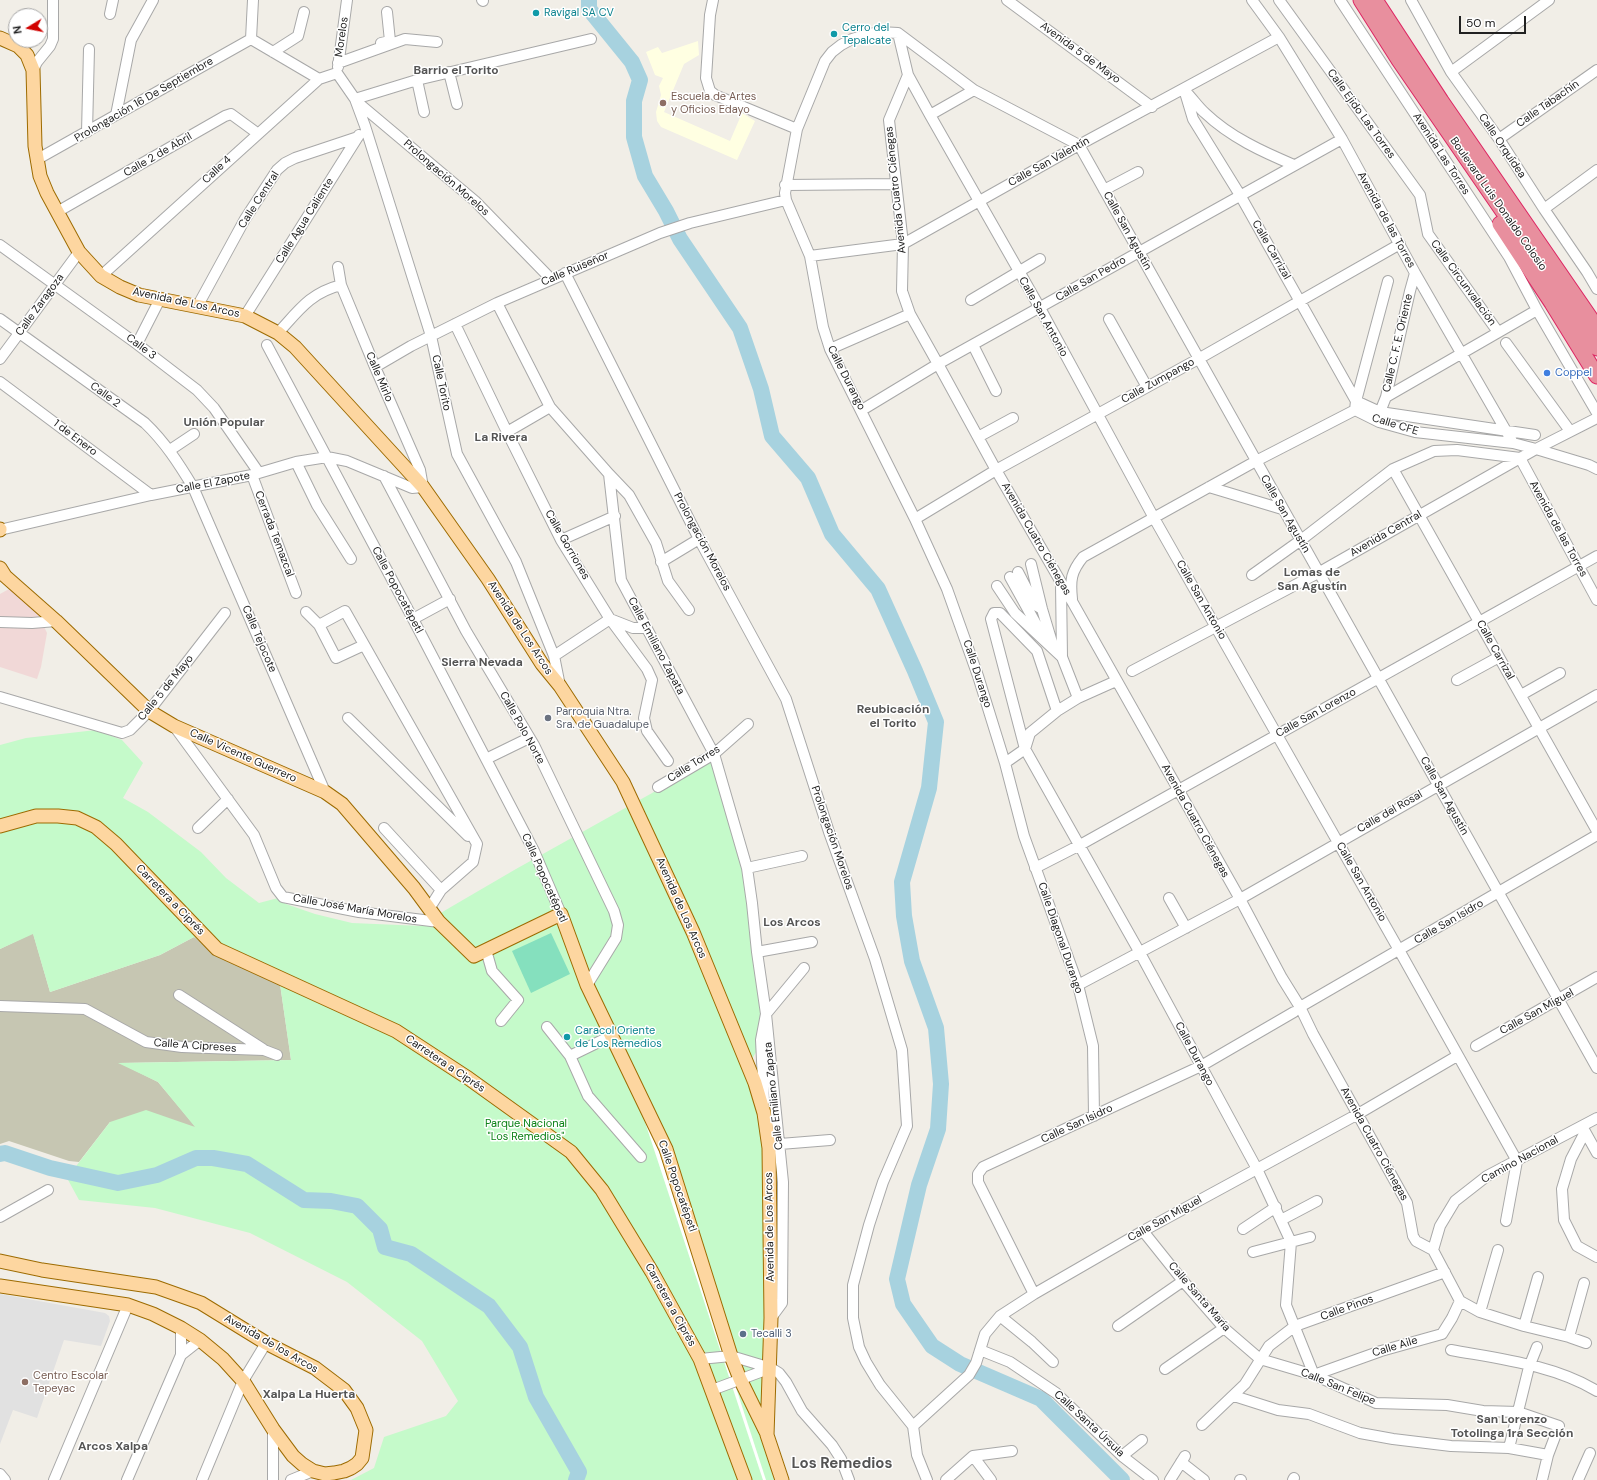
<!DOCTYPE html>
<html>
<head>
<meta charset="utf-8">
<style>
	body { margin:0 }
	#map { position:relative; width:1597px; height:1480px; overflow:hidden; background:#f1eee7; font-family:"DM Sans",sans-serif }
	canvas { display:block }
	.north { position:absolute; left:8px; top:8px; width:40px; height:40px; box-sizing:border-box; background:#fff; border:1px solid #a6a6a6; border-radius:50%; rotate:260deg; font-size:11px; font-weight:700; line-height:16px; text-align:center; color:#212121 }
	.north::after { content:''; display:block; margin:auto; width:14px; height:18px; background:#d10200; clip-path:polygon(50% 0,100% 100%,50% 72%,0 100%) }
	.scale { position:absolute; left:1459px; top:16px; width:67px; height:18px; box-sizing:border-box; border:2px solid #212121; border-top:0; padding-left:5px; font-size:12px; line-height:14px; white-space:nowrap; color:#212121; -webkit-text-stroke:3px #fff; paint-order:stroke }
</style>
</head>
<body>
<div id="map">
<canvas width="1597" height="1480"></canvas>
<div class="north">N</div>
<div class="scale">50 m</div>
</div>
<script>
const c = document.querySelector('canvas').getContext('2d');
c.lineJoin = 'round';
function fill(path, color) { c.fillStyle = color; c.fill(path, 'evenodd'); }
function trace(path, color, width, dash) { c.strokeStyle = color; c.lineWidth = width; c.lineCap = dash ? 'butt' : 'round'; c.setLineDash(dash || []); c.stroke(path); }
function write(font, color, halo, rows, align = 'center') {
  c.font = font + ' "DM Sans",sans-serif'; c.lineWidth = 3; c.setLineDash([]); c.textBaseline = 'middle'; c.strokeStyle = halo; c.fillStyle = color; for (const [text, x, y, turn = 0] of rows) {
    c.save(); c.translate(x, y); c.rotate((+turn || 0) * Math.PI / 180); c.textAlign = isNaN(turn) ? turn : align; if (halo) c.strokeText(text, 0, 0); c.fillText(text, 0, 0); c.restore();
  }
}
fill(new Path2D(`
	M 9,589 L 37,611 L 47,633 L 41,667 L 37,679 L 0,667 L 0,594 Z`), '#f1d8d7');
fill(new Path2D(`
	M 698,41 L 699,55 L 684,64 L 664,112 L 730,141 L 742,113 L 755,121 L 737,160 L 661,127 L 657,121 L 656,112 L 661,95 L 659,86 L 663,78 L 655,75 L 646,52 L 658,47 L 662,53 Z`), '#ffffe2');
fill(new Path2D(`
	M 33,933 L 50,992 L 160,955 L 194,937 L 216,953 L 280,984 L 291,1060 L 120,1063 L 158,1082 L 196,1127 L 110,1122 L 79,1162 L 69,1161 L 9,1141 L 0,1144 L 0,949 Z`), '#c6c6b2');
fill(new Path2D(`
	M 96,730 L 122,740 L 143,763 L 123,798 L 148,812 L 201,852 L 226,878 L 259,903 L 278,898 L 286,904 L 315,914 L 352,923 L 422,926 L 444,911 L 516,869 L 713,759 L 758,932 L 766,1036 L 747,1067 L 757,1095 L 767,1165 L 764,1397 L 759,1432 L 774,1480 L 351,1480 L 374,1468 L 384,1437 L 446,1416 L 458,1401 L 422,1341 L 347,1282 L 250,1233 L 155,1208 L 79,1200 L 67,1178 L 110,1122 L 146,1110 L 195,1127 L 158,1082 L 118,1063 L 291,1060 L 280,984 L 216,953 L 194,937 L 160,955 L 50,992 L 33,934 L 0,949 L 0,745 L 26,738 Z`), '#c5faca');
fill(new Path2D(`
	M 551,933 L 570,974 L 531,993 L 512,951 Z`), '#85e0be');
fill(new Path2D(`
	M 0,1294 L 105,1313 L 109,1316 L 110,1321 L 101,1346 L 64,1340 L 37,1418 L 13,1410 L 0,1444 Z`), '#e1e1e1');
fill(new Path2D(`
	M 645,1108 L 766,1480 L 763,1480 L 641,1110 Z`), '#fff');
trace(new Path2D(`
	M 589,0 L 589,9 L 632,62 L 640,80 L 634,101 L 634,137 L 645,176 L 666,211 L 680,239 L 740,328 L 761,389 L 772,436 L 808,478 L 832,534 L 878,589 L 915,671 L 936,722 L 929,788 L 902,882 L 904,916 L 912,961 L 936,1028 L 941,1084 L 938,1129 L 919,1185 L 897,1279 L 903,1304 L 932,1346 L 960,1364 L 1041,1399 L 1122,1480
	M 0,1154 L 5,1153 L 50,1168 L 118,1183 L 157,1175 L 196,1158 L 213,1158 L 247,1164 L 304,1200 L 331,1201 L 357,1206 L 380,1229 L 385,1247 L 411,1254 L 489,1306 L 520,1347 L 536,1397 L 579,1472 L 576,1480`), '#a7d2df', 16);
const minor = new Path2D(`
	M 482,0 L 483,1
	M 713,0 L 710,15 L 706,78 L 710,91 L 715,95 L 797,129
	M 1007,0 L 1152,107
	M 1252,0 L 1279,37 L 1342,139 L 1415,273 L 1513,443
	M 1279,0 L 1420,195 L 1428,234 L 1498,332
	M 1340,0 L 1509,257 L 1537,310 L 1597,413
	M 1411,0 L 1451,72 L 1499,139 L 1544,209 L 1587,272 L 1597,289
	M 110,14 L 113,0
	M 898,33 L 908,75 L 930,115 L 1040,308 L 1154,518 L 1399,950 L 1517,1161 L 1506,1221
	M 898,33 L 974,90 L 1079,145 L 1597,1068
	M 898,33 L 880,32 L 865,35 L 852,39 L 841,45 L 832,52 L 825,61 L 797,129 L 785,193 L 786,200 L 810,256 L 823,327 L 830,349 L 915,519 L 947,589 L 978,676 L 1005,763 L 1024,836 L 1078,985 L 1093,1046 L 1094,1116
	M 251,39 L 319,79
	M 251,39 L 253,0
	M 381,43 L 390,41 L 387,12
	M 273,52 L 298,36 L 304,12
	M 338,63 L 405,39 L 437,42
	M 338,67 L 347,0
	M 33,70 L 37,62 L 50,46 L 53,39 L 53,0
	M 449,72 L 457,104
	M 1451,72 L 1549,0
	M 337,73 L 355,99 L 365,126 L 431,336 L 457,454 L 516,562 L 554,656 L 560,686
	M 908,75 L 889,120 L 903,244 L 902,291 L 910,314 L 938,364 L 996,470 L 1073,603 L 1240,899 L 1282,978 L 1300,1007 L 1313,1034 L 1407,1203 L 1413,1236 L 1416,1241 L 1433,1250
	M 417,80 L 424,112
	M 1184,89 L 1193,119 L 1240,195 L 1356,401 L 1355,410
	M 1186,92 C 1193,99 1198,107 1205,113 C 1230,137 1263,152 1294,165
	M 355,99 L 417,80 L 591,39
	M 356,101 L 475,201 L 551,279
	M 116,115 L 131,40 L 153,0
	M 930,115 L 974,90
	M 87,132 L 89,49
	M 1499,139 L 1597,70
	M 36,160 L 251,39
	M 785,185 L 896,184
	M 1104,190 L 1138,172
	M 1544,209 L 1597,170
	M 57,212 L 225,116 L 231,114 L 257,133
	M 0,245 L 137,344 L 197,390 L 214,408 L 259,473
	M 810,256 L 903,244 L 1079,145 L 1279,37
	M 565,273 L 699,539 L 786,699 L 829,832 L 875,959 L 902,1050 L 907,1126 L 883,1182 L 869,1225 L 853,1285 L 853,1318 L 859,1347 L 866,1362 L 880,1385 L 913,1426
	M 101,276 L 319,79 L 337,73
	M 1388,281 L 1356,401 L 1380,412 L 1535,435
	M 971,300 L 1040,259
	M 497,303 L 550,407 L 609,474 L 621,580 L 714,754 L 747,868 L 752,903 L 757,952 L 766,1014 L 783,1182 L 782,1303 L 771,1318
	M 197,307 L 245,219 L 277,170 L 285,163 L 295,158 L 358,137
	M 245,316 L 359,135
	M 0,319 L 145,423 C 165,442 179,464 193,487 L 325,792
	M 1109,319 L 1147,387
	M 455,324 L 507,432 L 561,540 L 610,619 L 647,669 L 652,680 L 644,718 L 647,731 L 668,761
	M 278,333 C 299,310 310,293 341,285
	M 1506,343 L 1570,431
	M 137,344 L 160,299
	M 267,345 L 413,619 L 534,851 L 561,914
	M 973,345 L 996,391
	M 830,349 L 910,314
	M 0,359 L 79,252
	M 375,367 L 411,346 L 497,303 L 660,233 L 690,223 L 786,200
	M 0,382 L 151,495
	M 1386,397 L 1537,310
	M 862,410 L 938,364 L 1342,139
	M 1355,410 L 1379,422 L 1415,432 L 1513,443 L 1536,449 L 1589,465 L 1597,469
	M 1380,412 L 1386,397 L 1410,291 L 1415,273
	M 507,432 L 550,407
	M 978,437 L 1013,418
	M 170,450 L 194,434
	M 296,462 L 317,505 L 351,559
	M 1393,469 L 1597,831
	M 609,474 L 629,495 L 656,543 L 668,581 L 689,610
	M 252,475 L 296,593
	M 384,476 L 466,631 L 534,745 L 614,911 L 618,925 L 616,938 L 587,985
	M 1209,487 L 1282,509
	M 915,519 L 996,470 L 1200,358 L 1400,244
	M 0,530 L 151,495 L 252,475 L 296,462 L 327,457 L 347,461 L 412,488 L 423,487 L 420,470 L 375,367 L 341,285 L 338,267
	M 561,540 L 615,516
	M 661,562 L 699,539
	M 1031,564 L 1042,609 L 1054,649
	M 1018,572 L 1035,605 L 1042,609
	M 1252,575 L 1301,540 L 1393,469 L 1434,451 L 1457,450 L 1520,458 L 1597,600
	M 1010,577 L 1041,633
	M 1061,585 L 1062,657 L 1078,698
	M 997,586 L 1015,613 L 1062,657
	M 1072,599 C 1070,580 1071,572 1083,557 L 1256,461 L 1355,410
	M 306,612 L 319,625 L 336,658 L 364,645
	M 413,619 L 450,599
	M 610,619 L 633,628 L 646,628
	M 0,622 L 32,623 L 56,621
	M 319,625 L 345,611 L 477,844 L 473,862 L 441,890 L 429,909
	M 554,656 L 610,619
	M 1132,671 L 1318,573 L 1536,449 L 1597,418
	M 1457,680 L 1499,657
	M 1521,695 L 1560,673
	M 0,697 L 122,733 L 130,730 L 149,711 L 225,613
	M 1057,711 L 1037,651 L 1000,613 L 994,613 L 991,619 L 1025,749 L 1140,953 L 1257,1169 L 1291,1242 L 1286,1305 L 1314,1375
	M 348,718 L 468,836
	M 174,726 L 254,835 L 276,888 L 283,897 L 359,912 L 439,922
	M 486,759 L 529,738
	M 1005,763 L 1025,749 L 1030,733 L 1057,711 L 1078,698 L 1116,681
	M 658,787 L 714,754 L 748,724
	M 198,828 L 228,799
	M 384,828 L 441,890
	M 747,868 L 802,856
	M 1035,868 L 1080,845 L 1597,556
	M 1169,898 L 1186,928
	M 486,950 L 492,971 L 518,1000 L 501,1021
	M 757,952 L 812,942
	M 1078,985 L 1240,899 L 1597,695
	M 179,995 L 263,1049
	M 0,1006 L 85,1009 L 146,1042 L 182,1047 L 264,1050 L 277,1055
	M 1300,1007 L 1597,835
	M 547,1027 L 570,1056 L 588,1096 L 641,1157
	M 1476,1046 L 1597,977
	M 570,1056 L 611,1036
	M 764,1101 L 761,1040 L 766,1014 L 804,968
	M 1583,1128 L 1597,1153
	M 1585,1132 L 1571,1159 L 1562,1189 L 1564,1220 L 1577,1246 L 1597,1257
	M 780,1144 L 830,1140
	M 0,1217 L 48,1190
	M 1281,1220 L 1317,1201
	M 1243,1229 L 1276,1207
	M 1143,1231 L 1183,1281 L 1224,1328 L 1260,1359 L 1314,1375 L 1376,1403 L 1447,1405 L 1483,1411 L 1518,1412 L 1559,1426 L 1548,1455 L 1542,1480
	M 1253,1252 L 1310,1237
	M 1034,1294 L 978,1182 L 978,1174 L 983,1167 L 1201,1066 L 1294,1012
	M 1480,1312 L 1498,1250
	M 1000,1316 L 1032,1342 L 1053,1362
	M 1118,1326 L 1183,1281
	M 1524,1326 L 1538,1277
	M 1569,1337 L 1584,1283
	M 1586,1343 L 1569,1337 L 1524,1326 L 1480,1312 L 1460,1301 L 1433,1250 L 1440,1226 L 1455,1201 L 1487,1176 L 1597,1118
	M 980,1350 L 1010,1362 L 1056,1393 L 1122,1456 L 1153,1480
	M 1451,1350 C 1500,1359 1554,1365 1597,1391
	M 181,1355 L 200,1340
	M 700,1359 L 731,1356 L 771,1368 L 779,1373 L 786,1382 L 802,1411 L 832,1445 L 841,1459 L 849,1480
	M 1165,1369 L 1224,1328
	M 1314,1375 L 1381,1351 L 1442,1334 L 1452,1318 L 1460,1301
	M 712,1390 L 771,1368
	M 1234,1396 L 1278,1410 L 1309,1414 L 1360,1433 L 1393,1439 L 1451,1446 L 1509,1448 L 1548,1455
	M 1202,1425 L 1245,1384 L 1269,1346 L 1295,1326 L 1445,1272
	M 913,1426 L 969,1375 L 976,1363 L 985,1334 L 1000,1316 L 1034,1294 L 1143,1231 L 1358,1114 L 1457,1056
	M 913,1426 L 917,1455 L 927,1480
	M 273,1429 L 273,1480
	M 1509,1448 L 1529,1367 L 1537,1347
	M 973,1456 L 991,1480
	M 1122,1456 L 1142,1440
	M 1181,1462 L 1204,1480
	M 0,1474 L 5,1480
	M 54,1480 L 128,1305
	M 127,1480 L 181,1355 L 181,1328
	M 202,1480 L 243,1381 L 266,1343
	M 291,1480 L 313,1471
	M 946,1480 L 973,1456 L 1012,1451
	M 1170,1480 L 1185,1456
	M 1240,1480 L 1241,1480
	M 1293,1480 L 1294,1478
	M 1578,1480 L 1590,1453`);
const major = new Path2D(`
	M 0,38 L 18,46 L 27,55 L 33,70 L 35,146 L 40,176 L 47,193 L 79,252 L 101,276 L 120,287 L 139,295 L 245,316 L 278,333 L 295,347 L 423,487 L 488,579 L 542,664 L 560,686 L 623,782 L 693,932 L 755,1083 L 764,1113 L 769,1148 L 771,1318 L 767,1435 L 782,1480
	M 0,529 L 0,530
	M 0,568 L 5,576 L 56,621 L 149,711 L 174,726 L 325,792 L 342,804 L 414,888 L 439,922 L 474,956 L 561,914 L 587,985 L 666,1149 L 731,1356 L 740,1379 L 767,1434
	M 0,826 L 36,816 L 58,816 L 77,818 L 96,827 L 116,844 L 217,949 L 396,1031 L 468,1078 L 571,1152 L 602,1190 L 652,1272 L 700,1359 L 745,1480
	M 0,1261 L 42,1270 L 156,1287 L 201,1303 L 266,1343 L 315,1368 L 344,1390 L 357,1408 L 366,1430 L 362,1458 L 357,1464 L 351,1468 L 344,1471 L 334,1473 L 325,1474 L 313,1471 L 302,1464 L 293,1456 L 273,1429 L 243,1381 L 223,1359 L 200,1340 L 181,1328 L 153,1314 L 128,1305 L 0,1286`);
const highway = new Path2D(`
	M 1361,0 L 1399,60 L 1597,348
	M 1375,0 L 1441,101 L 1597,328
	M 1500,224 L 1552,303 L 1597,376`);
trace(minor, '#a8a8a8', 12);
trace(major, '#9d6b00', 15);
trace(highway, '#dd2663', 17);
trace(minor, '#fff', 10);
trace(major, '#fdd6a0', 13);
trace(highway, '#e88f9e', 15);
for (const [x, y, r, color] of [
	[536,13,4,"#0f9aa8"],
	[834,34,4,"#0f9aa8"],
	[663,103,4,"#8d6e63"],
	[1547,373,4,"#3f7fe0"],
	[548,718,4,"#6b7280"],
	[567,1037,4,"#0f9aa8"],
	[743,1334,4,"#5c6f8a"],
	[25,1382,4,"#8d6e63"]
]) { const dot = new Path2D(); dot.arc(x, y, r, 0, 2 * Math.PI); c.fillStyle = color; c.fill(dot); trace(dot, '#fff', 1.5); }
write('11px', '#0d838f', '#fff', [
	["Ravigal SA CV",544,13],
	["Cerro del",842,28],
	["Tepalcate",842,41],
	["Caracol Oriente",575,1031],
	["de Los Remedios",575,1044]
], 'left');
write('11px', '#212121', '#fff', [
	["Morelos",342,37,-82],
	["Avenida 5 de Mayo",1080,53,36],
	["Prolongación 16 De Septiembre",144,100,-30],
	["Calle Tabachín",1548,104,-35],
	["Calle Ejido Las Torres",1361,114,54],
	["Calle Orquídea",1502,146,56],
	["Avenida Las Torres",1441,154,57],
	["Calle 2 de Abril",158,155,-30],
	["Calle San Valentín",1049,162,-29],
	["Calle 4",217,170,-43],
	["Prolongación Morelos",446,178,41],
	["Avenida Cuatro Ciénegas",896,190,-96],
	["Calle Central",259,200,-57],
	["Boulevard Luis Donaldo Colosio",1498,204,55],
	["Avenida de las Torres",1386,220,61],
	["Calle Agua Caliente",305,221,-58],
	["Calle San Agustín",1127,231,61],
	["Calle Carrizal",1271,250,60],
	["Calle Ruiseñor",575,269,-23],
	["Calle San Pedro",1091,279,-30],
	["Calle Circunvalación",1463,283,54],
	["Avenida de Los Arcos",186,303,12],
	["Calle Zaragoza",40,305,-54],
	["Calle San Antonio",1043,317,61],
	["Calle C. F. E. Oriente",1398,343,-77],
	["Calle 3",141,347,37],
	["Calle Mirlo",379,377,67],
	["Calle Durango",846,378,63],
	["Calle Zumpango",1158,381,-29],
	["Calle Torito",441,383,78],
	["Calle 2",105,395,36],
	["Calle CFE",1395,425,17],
	["1 de Enero",75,438,37],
	["Calle El Zapote",213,483,-11],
	["Calle San Agustín",1285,514,60],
	["Avenida de las Torres",1558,529,61],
	["Cerrada Temazcal",274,534,69],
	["Avenida Central",1386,534,-30],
	["Avenida Cuatro Ciénegas",1036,539,60],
	["Prolongación Morelos",702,542,62],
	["Calle Gorriones",567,545,60],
	["Calle Popocatépetl",397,590,62],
	["Calle San Antonio",1201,600,60],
	["Avenida de Los Arcos",520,628,57],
	["Calle Tejocote",259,639,67],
	["Calle Emiliano Zapata",656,646,62],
	["Calle Carrizal",1495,650,61],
	["Calle Durango",977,674,72],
	["Calle 5 de Mayo",166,688,-51],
	["Calle San Lorenzo",1316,713,-29],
	["Calle Polo Norte",522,728,61],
	["Calle Vicente Guerrero",243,756,24],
	["Calle Torres",694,764,-32],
	["Calle San Agustín",1444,796,61],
	["Calle del Rosal",1390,812,-30],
	["Avenida Cuatro Ciénegas",1195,821,61],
	["Prolongación Morelos",832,838,71],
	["Calle Popocatépetl",544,878,66],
	["Calle San Antonio",1361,882,60],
	["Carretera a Ciprés",170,900,46],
	["Avenida de Los Arcos",681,908,66],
	["Calle José María Morelos",355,909,10],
	["Calle San Isidro",1449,922,-30],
	["Calle Diagonal Durango",1060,938,71],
	["Calle San Miguel",1537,1012,-29],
	["Calle A Cipreses",195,1046,4],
	["Calle Durango",1194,1054,62],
	["Carretera a Ciprés",445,1064,34],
	["Calle Emiliano Zapata",774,1096,-96],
	["Calle San Isidro",1077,1124,-25],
	["Avenida Cuatro Ciénegas",1374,1144,61],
	["Camino Nacional",1520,1160,-29],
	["Calle Popocatépetl",677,1186,71],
	["Calle San Miguel",1165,1219,-29],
	["Avenida de Los Arcos",770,1227,-91],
	["Calle Santa María",1199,1297,49],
	["Carretera a Ciprés",670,1305,61],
	["Calle Pinos",1347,1308,-20],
	["Avenida de los Arcos",271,1344,30],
	["Calle Aile",1395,1347,-17],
	["Calle San Felipe",1338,1387,22],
	["Calle Santa Úrsula",1089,1424,43]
]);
write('11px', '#785e54', '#fff', [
	["Escuela de Artes",671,97],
	["y Oficios Edayo",671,110],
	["Centro Escolar",33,1376],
	["Tepeyac",33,1389]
], 'left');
write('11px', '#366cbe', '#fff', [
	["Coppel",1555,373]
], 'left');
write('11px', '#5b616d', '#fff', [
	["Parroquia Ntra.",556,712],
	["Sra. de Guadalupe",556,725]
], 'left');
write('11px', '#0b8216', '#fff', [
	["Parque Nacional",526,1124],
	["\"Los Remedios\"",526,1137]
]);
write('11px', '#4e5e75', '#fff', [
	["Tecalli 3",751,1334]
], 'left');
write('bold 12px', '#545454', '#fff', [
	["Barrio el Torito",456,71],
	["Unión Popular",224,423],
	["La Rivera",501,438],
	["Lomas de",1312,573],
	["San Agustín",1312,587],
	["Sierra Nevada",482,663],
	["Reubicación",893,710],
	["el Torito",893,724],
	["Los Arcos",792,923],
	["Xalpa La Huerta",309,1395],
	["San Lorenzo",1512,1420],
	["Totolinga 1ra Sección",1512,1434],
	["Arcos Xalpa",113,1447]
]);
write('bold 15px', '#545454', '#fff', [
	["Los Remedios",842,1464]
]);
</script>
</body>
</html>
